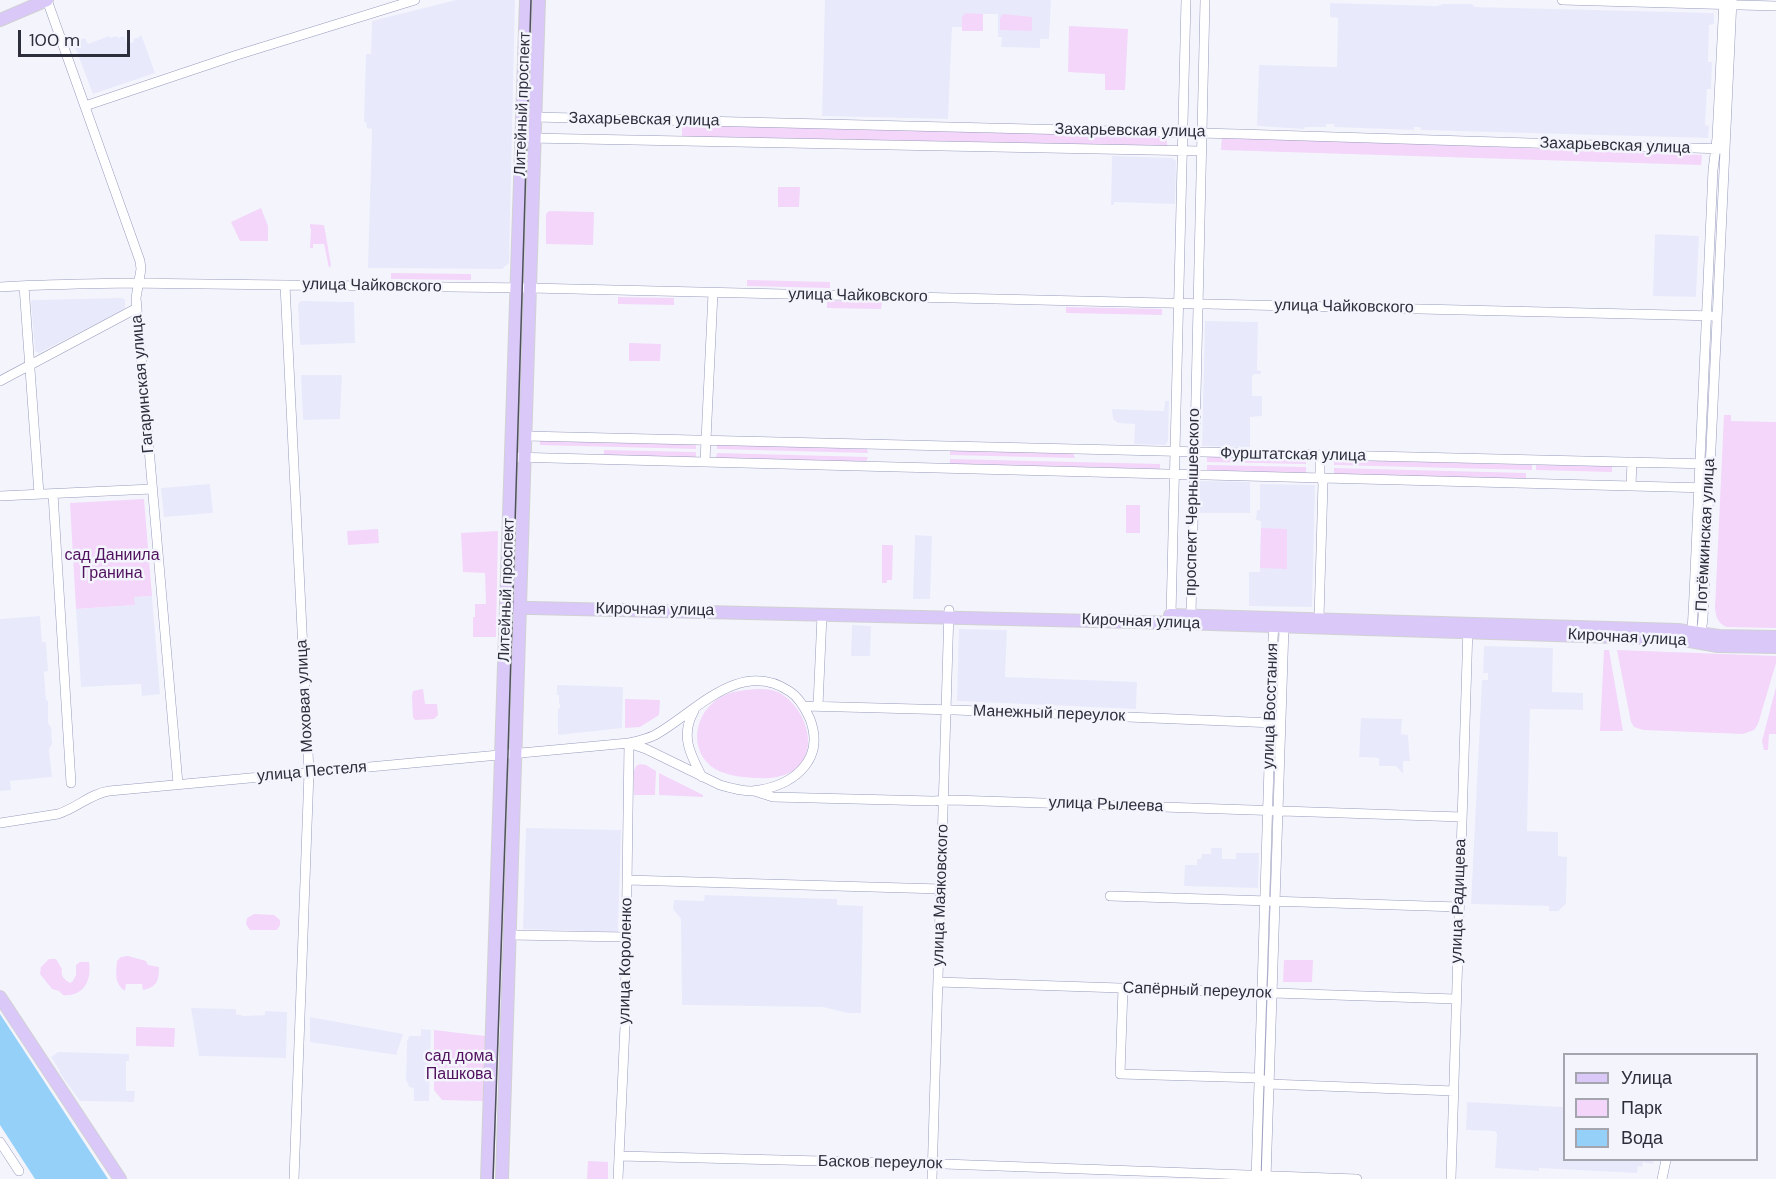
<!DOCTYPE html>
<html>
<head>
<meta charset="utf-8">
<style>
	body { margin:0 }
	#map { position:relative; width:1776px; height:1179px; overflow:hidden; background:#f4f5fc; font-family:"DM Sans",sans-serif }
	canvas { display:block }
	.legend { position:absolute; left:1563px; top:1053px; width:195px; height:108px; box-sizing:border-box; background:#f4f5fc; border:2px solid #a4a5af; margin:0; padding:8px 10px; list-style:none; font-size:18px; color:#2c2e3c }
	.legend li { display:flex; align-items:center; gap:12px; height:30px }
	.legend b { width:30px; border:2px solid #a4a5af }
	.scale { position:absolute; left:18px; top:30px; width:112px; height:27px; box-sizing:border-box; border:3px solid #2c2e3c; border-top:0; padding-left:8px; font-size:18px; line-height:21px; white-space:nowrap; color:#2c2e3c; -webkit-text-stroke:4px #f4f5fc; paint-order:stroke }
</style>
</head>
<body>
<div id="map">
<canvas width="1776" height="1179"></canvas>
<ul class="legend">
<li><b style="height:8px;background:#d9c8f8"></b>Улица</li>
<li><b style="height:16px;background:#f3d6fa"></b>Парк</li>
<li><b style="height:16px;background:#95d0f9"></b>Вода</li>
</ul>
<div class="scale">100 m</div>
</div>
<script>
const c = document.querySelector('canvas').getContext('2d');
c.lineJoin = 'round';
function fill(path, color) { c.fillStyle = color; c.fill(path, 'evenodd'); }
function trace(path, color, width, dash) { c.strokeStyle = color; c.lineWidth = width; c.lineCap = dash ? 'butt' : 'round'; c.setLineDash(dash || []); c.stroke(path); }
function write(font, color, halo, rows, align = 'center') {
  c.font = font + ' "DM Sans",sans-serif'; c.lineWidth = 5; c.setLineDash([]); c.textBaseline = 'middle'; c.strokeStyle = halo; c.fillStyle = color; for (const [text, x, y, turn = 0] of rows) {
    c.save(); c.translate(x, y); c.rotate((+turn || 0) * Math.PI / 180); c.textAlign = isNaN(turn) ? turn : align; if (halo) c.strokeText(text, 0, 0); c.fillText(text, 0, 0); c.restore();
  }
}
fill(new Path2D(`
	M 456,0 L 515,0 L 509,263 L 502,269 L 368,268 L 372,129 L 367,128 L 366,122 L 364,122 L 366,54 L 371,54 L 372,21 Z
	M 825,0 L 1051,0 L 1049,39 L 1040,39 L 1040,48 L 1001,47 L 1002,37 L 998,37 L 998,14 L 983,14 L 983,31 L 962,31 L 962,27 L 952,27 L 948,119 L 822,116 Z
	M 1330,3 L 1437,6 L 1443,4 L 1472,4 L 1475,7 L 1714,13 L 1714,24 L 1709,25 L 1708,62 L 1712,62 L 1711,89 L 1707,89 L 1705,125 L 1709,126 L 1708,138 L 1421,130 L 1420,127 L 1414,127 L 1414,130 L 1334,127 L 1334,124 L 1326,124 L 1326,127 L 1305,127 L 1304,129 L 1257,126 L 1259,65 L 1337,67 L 1338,18 L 1330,17 Z
	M 141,34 L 155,73 L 93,94 L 73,42 L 85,38 L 88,44 L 109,36 L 110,38 L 117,36 L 118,38 L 124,36 L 127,44 L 134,42 L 133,39 L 140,37 Z
	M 1112,156 L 1172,158 L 1176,161 L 1175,204 L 1114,202 L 1114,205 L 1111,205 Z
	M 1655,234 L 1699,236 L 1696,295 L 1695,297 L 1653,296 Z
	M 120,298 L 125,299 L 125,308 L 119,312 L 39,353 L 35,351 L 31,301 L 33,300 Z
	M 301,301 L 354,302 L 355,343 L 300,345 L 298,304 Z
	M 1205,321 L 1258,322 L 1257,370 L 1261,371 L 1261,374 L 1254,374 L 1252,377 L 1252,396 L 1262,396 L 1262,416 L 1250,417 L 1250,447 L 1202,446 Z
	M 301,375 L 342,375 L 340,419 L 303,420 Z
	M 1165,401 L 1169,401 L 1168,441 L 1165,445 L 1134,444 L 1135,424 L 1118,423 L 1113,419 L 1112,409 L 1164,411 Z
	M 1200,481 L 1250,482 L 1250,513 L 1199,513 Z
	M 210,484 L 213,513 L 164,517 L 161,488 Z
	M 1260,484 L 1315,485 L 1312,607 L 1249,606 L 1249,572 L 1260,572 L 1261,521 L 1256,520 L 1257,510 L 1260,510 Z
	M 915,535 L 932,536 L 930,599 L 913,599 Z
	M 152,596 L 160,694 L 142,696 L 141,684 L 81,687 L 76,609 L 134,605 L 134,597 Z
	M 40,616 L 42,642 L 46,642 L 48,671 L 44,672 L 46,700 L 48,701 L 48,723 L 51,727 L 52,744 L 49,749 L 52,777 L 10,781 L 11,790 L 0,791 L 0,619 Z
	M 852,625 L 871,626 L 870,656 L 851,656 Z
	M 959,629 L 1007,630 L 1005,677 L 1137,682 L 1136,709 L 957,701 Z
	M 1484,646 L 1553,648 L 1552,692 L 1583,693 L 1583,710 L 1530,709 L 1527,831 L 1558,832 L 1558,856 L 1567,857 L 1566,904 L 1558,911 L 1549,911 L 1549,906 L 1471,904 L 1482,680 L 1488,680 L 1488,673 L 1483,673 Z
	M 557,685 L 623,687 L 622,728 L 558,735 L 558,709 L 560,708 L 560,704 L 559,704 L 559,695 L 557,695 Z
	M 1361,718 L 1402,719 L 1401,734 L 1408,735 L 1410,761 L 1403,761 L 1403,774 L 1396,766 L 1379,766 L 1379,758 L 1359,757 Z
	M 526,828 L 621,830 L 618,932 L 523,929 Z
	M 1211,848 L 1222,848 L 1222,859 L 1236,859 L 1236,853 L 1259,853 L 1258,888 L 1184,886 L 1185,865 L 1197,865 L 1197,859 L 1201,859 L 1202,854 L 1211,854 Z
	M 705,895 L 837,899 L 837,905 L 863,906 L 861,1013 L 848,1013 L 823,1007 L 682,1005 L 681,919 L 673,909 L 674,900 L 704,901 Z
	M 191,1008 L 236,1009 L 236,1014 L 244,1016 L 265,1015 L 265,1011 L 287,1012 L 286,1058 L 199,1056 Z
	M 310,1017 L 403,1034 L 396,1055 L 310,1042 Z
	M 421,1029 L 431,1030 L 429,1101 L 414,1101 L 414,1088 L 409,1087 L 407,1081 L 406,1081 L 407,1040 L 408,1040 L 409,1036 L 421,1036 Z
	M 58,1052 L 129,1054 L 129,1061 L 126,1061 L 126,1091 L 135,1091 L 134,1102 L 80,1101 L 59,1072 L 60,1071 L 51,1057 Z
	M 1467,1102 L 1564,1107 L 1564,1160 L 1654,1160 L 1653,1164 L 1643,1162 L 1642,1167 L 1638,1166 L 1637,1173 L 1539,1168 L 1539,1171 L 1495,1168 L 1497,1134 L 1495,1131 L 1466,1130 Z`), '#e8eafc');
fill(new Path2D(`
	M 966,13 L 983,14 L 983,31 L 962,31 L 962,17 Z
	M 1003,14 L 1032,17 L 1032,31 L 1000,30 L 1000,18 Z
	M 1069,26 L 1128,29 L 1125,90 L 1105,90 L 1105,74 L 1068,72 Z
	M 682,124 L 1167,136 L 1167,147 L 682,138 Z
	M 1222,136 L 1702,155 L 1701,165 L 1221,150 Z
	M 778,187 L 800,187 L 799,207 L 778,207 Z
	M 261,208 L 268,226 L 268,241 L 240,241 L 231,222 Z
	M 549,211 L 594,212 L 593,245 L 546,244 L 546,214 Z
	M 310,224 L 324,225 L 331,265 L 329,268 L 324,244 L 313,244 L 313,248 L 310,248 L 311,229 L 310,228 Z
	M 391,273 L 471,274 L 471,280 L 391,279 Z
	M 747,280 L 830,282 L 830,288 L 747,286 Z
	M 618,297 L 674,298 L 674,305 L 618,304 Z
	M 827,301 L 882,302 L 881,309 L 827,308 Z
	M 1066,307 L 1162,309 L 1162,315 L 1066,313 Z
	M 629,343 L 661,344 L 660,361 L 629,361 Z
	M 1724,415 L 1731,415 L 1731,421 L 1776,422 L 1776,628 L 1726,627 C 1717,622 1716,617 1715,608 Z
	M 540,439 L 696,443 L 696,449 L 540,445 Z
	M 717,444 L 867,449 L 868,453 L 717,449 Z
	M 604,450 L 696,452 L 696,458 L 604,456 Z
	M 950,450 L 1073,453 L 1075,458 L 950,455 Z
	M 717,453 L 868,457 L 866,462 L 716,458 Z
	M 1207,456 L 1306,458 L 1306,464 L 1207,462 Z
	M 950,459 L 1160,464 L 1160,469 L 950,464 Z
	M 1334,459 L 1532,465 L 1532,470 L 1334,465 Z
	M 1207,465 L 1306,467 L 1306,473 L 1207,471 Z
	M 1536,465 L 1612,466 L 1612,472 L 1536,470 Z
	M 1334,468 L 1526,473 L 1526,479 L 1334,474 Z
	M 144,499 L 152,596 L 134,597 L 135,605 L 76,609 L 70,503 Z
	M 1126,505 L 1140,505 L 1140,533 L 1126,533 Z
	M 1261,528 L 1287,529 L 1287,569 L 1260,568 Z
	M 378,529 L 379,543 L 348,545 L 347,531 Z
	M 498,531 L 496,637 L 473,637 L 473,617 L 475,617 L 475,604 L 486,604 L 485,573 L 463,572 L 461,533 Z
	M 882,545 L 893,545 L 892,580 L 887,580 L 887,583 L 882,583 Z
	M 1604,650 L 1609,650 L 1623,731 L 1600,731 Z
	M 1617,650 L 1776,656 L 1776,663 L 1758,724 L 1754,730 L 1743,734 L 1643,730 L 1634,727 L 1631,722 Z
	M 1776,687 L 1776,734 L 1769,734 L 1768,750 L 1764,750 L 1762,741 Z
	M 423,689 L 425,704 L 437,704 L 438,715 L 434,719 L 415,720 L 413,717 L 412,696 L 413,691 Z
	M 756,689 C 762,689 769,689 775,691 C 803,701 823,750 794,770 C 785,777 769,779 759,778 C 747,778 727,776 715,769 C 687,751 694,712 721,697 C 732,691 744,690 756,689 Z
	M 625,699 L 660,700 L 659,715 L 640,727 L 625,728 Z
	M 640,764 L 646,765 L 656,771 L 655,795 L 634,795 L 634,771 L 636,766 Z
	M 659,773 L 703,795 L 703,797 L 659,795 Z
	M 254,914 L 274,915 L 280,920 L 280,925 L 277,930 L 250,930 L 246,924 L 247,918 Z
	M 128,956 L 146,961 L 148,965 L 159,967 C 159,981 157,987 143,990 L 142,984 L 126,984 L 125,991 C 114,983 116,974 117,961 L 121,957 Z
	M 49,959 L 56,959 L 62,969 C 60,976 65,980 70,983 L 73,981 L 76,975 L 76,965 L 80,962 L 89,962 C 92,981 83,997 63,995 L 59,991 L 52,989 L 40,974 L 41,967 Z
	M 1284,960 L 1313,960 L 1312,982 L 1283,982 Z
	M 136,1027 L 175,1028 L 174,1047 L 136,1046 Z
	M 434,1030 L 485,1036 L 483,1101 L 442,1100 L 434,1090 Z
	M 588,1161 L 608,1162 L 608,1179 L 587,1179 Z`), '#f3d6fa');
fill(new Path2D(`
	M 0,1014 L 108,1179 L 35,1179 L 0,1125 Z`), '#95d0f9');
const minor = new Path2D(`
	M 47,0 L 140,261 L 141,269 L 136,298 L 178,784
	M 1562,0 L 1776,6
	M 85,106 L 237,55 L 415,0
	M 534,117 L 1239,134 L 1725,149
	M 529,138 L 1201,151
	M 285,285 L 309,772 L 294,1179
	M 24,286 L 39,494
	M 0,287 C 41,284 83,284 124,283 L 530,288 L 1716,316
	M 0,381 L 137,308
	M 526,436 L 1710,464
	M 511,457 L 1709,488
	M 705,461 L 713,293
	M 1631,485 L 1632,462
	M 53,494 L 71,783
	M 0,496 L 152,489
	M 1187,618 L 1191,615 L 1205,0
	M 1319,618 L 1323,483 L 1320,477 L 1320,456
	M 1176,619 L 1171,615 L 1186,0
	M 1694,635 L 1692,632 L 1694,595 L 1713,170 L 1717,138 L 1724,0
	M 1699,638 L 1701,634 L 1703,618 L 1732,0
	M 804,706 L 955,710 L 1275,723
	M 818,706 L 822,615
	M 694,711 C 680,735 690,754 702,777
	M 754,791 L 773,797 L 933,801 L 953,800 L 1462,817
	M 0,823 L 58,814 C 77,808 90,794 109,791 L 629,743 C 638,741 647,739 655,735 C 695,713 739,658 789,691 C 799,697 805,708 810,719 C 826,762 791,787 752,791 C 742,791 730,788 720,785 L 646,749 L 629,743
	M 627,880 L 941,889
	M 1110,896 L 1459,907
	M 510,935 L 627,937
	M 938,982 L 1456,999
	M 1123,988 L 1120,1074 L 1260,1078 L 1269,1084 L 1454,1091
	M 0,1142 L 19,1171
	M 619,1156 L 944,1164 L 1357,1179
	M 618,1179 L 625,1026 L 629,743
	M 932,1179 L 949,610
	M 1256,1179 L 1273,639 L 1274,626 L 1276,621
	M 1266,1179 L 1284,627 L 1281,622
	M 1451,1179 L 1468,627
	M 1662,1179 L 1666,1160`);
const major = new Path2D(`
	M 0,20 L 47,0
	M 506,604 L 521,608 L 531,608 L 1180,623 L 1678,639 L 1718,646 L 1776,647
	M 1170,615 L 1678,630 L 1719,636 L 1776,637
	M 0,997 L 120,1179
	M 487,1179 L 526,0
	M 502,1179 L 539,0`);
trace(minor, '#979bbd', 10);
trace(major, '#d1d1d4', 14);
trace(minor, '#fff', 9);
trace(major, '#d9c8f8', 12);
trace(new Path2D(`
	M 493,1179 L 508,753 L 531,0`), '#4f515e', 1.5);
write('16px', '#2c2e3c', '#f4f5fc', [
	["Литейный проспект",523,104,-88],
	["Захарьевская улица",644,120,1],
	["Захарьевская улица",1130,131,1],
	["Захарьевская улица",1615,146,2],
	["улица Чайковского",372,286,1],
	["улица Чайковского",858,296,1],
	["улица Чайковского",1344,307,1],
	["Гагаринская улица",143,384,-95],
	["Фурштатская улица",1293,455,1],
	["проспект Чернышевского",1193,502,-89],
	["Потёмкинская улица",1706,535,-87],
	["Литейный проспект",507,590,-88],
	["Кирочная улица",655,610,1],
	["Кирочная улица",1141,622,2],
	["Кирочная улица",1627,638,3],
	["Моховая улица",305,696,-93],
	["улица Восстания",1271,706,-88],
	["Манежный переулок",1049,714,2],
	["улица Пестеля",312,772,-5],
	["улица Рылеева",1106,805,2],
	["улица Маяковского",941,895,-88],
	["улица Радищева",1459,901,-88],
	["улица Короленко",626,961,-89],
	["Сапёрный переулок",1197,991,2],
	["Басков переулок",880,1163,1]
]);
write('16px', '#50115e', '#f4f5fc', [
	["сад Даниила",112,556],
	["Гранина",112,574],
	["сад дома",459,1057],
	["Пашкова",459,1075]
]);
</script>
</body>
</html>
